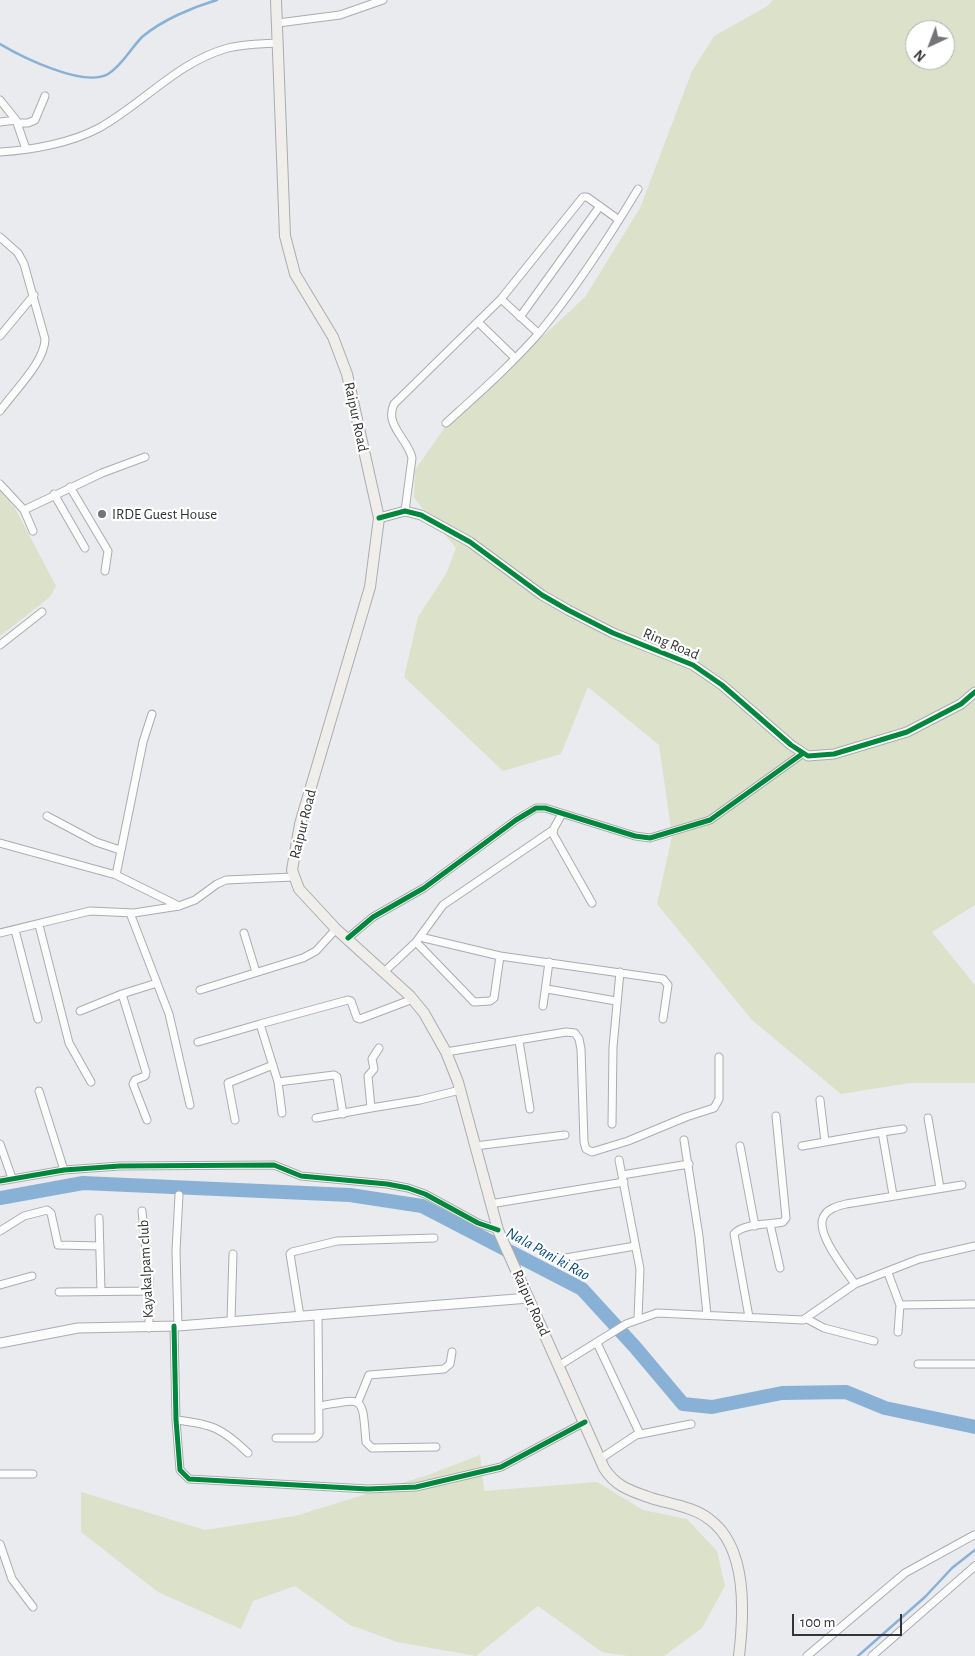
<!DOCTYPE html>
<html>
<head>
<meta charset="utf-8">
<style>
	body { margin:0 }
	#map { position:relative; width:975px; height:1656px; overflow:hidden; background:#eaebef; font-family:"Alegreya Sans",sans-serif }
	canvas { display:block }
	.north { position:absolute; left:905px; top:20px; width:50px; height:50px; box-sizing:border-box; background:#fff; border:1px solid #aeaeaf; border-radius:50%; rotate:223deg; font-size:14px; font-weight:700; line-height:20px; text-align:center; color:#343436 }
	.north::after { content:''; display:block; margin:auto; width:18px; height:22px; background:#747477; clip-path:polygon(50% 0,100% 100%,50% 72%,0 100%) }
	.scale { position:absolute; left:792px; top:1614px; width:110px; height:22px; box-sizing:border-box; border:2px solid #343436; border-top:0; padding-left:6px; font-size:15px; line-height:18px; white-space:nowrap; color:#343436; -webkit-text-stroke:4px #fff; paint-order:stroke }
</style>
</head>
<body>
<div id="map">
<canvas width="975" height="1656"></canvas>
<div class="north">N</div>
<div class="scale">100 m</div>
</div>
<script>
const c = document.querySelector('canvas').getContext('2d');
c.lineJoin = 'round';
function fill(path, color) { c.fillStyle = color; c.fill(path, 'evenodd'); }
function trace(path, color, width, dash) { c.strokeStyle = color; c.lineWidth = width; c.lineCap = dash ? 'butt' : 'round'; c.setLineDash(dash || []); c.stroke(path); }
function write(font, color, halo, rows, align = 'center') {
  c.font = font + ' "Alegreya Sans",sans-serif'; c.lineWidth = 4.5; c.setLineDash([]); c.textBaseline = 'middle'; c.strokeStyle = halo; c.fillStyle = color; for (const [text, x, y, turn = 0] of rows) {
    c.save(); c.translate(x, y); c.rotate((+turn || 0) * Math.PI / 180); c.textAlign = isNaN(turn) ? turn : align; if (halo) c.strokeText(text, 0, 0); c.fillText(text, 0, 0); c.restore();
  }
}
fill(new Path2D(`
	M 773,0 L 975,0 L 975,905 L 932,932 L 975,985 L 975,1083 L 910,1083 L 841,1094 L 752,1020 L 657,904 L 672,836 L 659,745 L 588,687 L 561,754 L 503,771 L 404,677 L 418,617 L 446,574 L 456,548 L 414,498 L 415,470 L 445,427 L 585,297 L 640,208 L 692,71 L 714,36 L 766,7 ZM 915,30 L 945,30 L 945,60 L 915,60 Z
	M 0,489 L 16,510 L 56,586 L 50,597 L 0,636 Z
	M 480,1455 L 484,1491 L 597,1482 L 643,1510 L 687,1519 L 717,1551 L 725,1586 L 702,1628 L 664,1656 L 628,1656 L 602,1652 L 538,1606 L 476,1656 L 397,1642 L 350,1625 L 295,1586 L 253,1601 L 241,1629 L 158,1592 L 81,1532 L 81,1492 L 205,1530 L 295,1516 L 428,1475 Z`), '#dce1ca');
trace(new Path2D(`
	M 0,44 C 22,57 84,88 108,74 C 122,66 131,48 142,37 C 162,20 193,7 217,0
	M 858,1656 L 925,1597 L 952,1568 L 975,1550`), '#89b1d6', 2.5);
trace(new Path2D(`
	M 0,1198 L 83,1183 L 350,1195 L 422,1206 L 582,1289 L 635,1347 L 683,1404 L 712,1407 L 782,1393 L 846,1392 L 885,1408 L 975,1427`), '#89b1d6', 14);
const minor = new Path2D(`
	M 278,23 L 340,15 L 383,0
	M 0,100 L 16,120 L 26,149
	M 0,122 L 16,120
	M 17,123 L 28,123 L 35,120 L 45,96
	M 0,152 C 32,150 71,143 99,128 C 144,103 177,62 228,48 C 244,44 261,44 277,43
	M 0,237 L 18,253 L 24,264 L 45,339 C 45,362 13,392 0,411
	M 501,299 L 538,333
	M 520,317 L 600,206
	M 479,323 L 515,358
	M 0,336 L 34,295
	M 446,423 C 478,394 510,366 539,333 C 576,288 608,239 638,189
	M 0,484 L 24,510 L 33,531
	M 70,487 L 108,551 L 105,571
	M 54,494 L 85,548
	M 24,510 L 102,473 L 145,457
	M 405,511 L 412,458 C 408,439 384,425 394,404 L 501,299 L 583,197 L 587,197 L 619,220
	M 0,645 L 42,612
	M 562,814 L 554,828 L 553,834 L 592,903
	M 47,816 L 96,842 L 120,850
	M 0,843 L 116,875 L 179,906
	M 116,875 L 143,742 L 152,714
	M 130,913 L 169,1014 L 190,1105
	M 39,925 L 69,1043 L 91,1082
	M 15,930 L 38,1019
	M 0,933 L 90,911 L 134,913 L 179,906 L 195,900 L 217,884 L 226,880 L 293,877
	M 244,933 L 256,972
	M 420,937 L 500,956
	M 348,938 L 373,917 L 424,888 L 516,820 L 536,808 L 545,808 L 635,836 L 650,838 L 710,820 L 802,754
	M 416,942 L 474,1002 L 490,1001 L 494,998 L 500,956 L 663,979 L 668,985 L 663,1019
	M 385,971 L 416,942 L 443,905 L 553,830
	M 547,989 L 616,1001
	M 200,990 L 303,958 L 316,951 L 336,929
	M 122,994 L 146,1072 L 145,1076 L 135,1080 L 133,1084 L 147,1120
	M 543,1006 L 549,962
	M 80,1011 L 122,994 L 157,983
	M 519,1041 L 530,1109
	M 198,1042 L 260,1024
	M 379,1048 L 372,1059 L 374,1069 L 368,1076 L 371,1108 L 420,1100 L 460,1090
	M 446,1052 L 566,1032 L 575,1033 L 579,1039 L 581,1049 L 584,1142 L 586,1149 L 592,1152 L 628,1141 L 686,1117 L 714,1108 L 719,1099 L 719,1057
	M 278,1082 L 260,1024 L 348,1000 L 351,1001 L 357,1018 L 360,1019 L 413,999
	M 39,1091 L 64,1170
	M 820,1100 L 825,1142
	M 282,1113 L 278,1082 L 334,1075 L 337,1077 L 343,1114
	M 316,1118 L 371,1108
	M 928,1118 L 940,1188
	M 235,1120 L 228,1083 L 273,1065
	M 612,1124 L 613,1047 L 620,972
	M 882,1132 L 903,1129
	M 684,1140 L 699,1236 L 707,1315
	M 0,1144 L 12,1178
	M 475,1146 L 565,1135
	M 740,1146 L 755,1226
	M 802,1146 L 882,1132 L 893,1195
	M 619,1160 L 640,1269 L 638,1318
	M 622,1175 L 689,1164
	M 0,1181 L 64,1170 L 120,1166 L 274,1165 L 301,1176 L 387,1184 L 408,1188 L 425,1194 L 478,1223 L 498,1230
	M 490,1204 L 624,1182
	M 142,1211 L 149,1280 L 149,1328
	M 99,1218 L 101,1291
	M 770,1224 L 780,1268
	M 0,1231 L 24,1216 L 47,1210 L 51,1213 L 58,1245 L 100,1246
	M 560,1259 L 635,1246
	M 888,1273 L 900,1305 L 898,1332
	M 855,1284 C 846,1271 816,1234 823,1218 C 826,1209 838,1206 846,1204 L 962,1185
	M 0,1285 L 32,1276
	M 59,1292 L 149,1291
	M 900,1305 L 975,1304
	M 300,1316 L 290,1254 L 292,1252 L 337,1241 L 434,1238
	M 749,1317 L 734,1234 C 744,1223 769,1225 783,1222 L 786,1218 L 776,1116
	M 807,1319 L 824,1328 L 874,1341
	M 231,1321 L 233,1254
	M 174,1326 L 176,1420 L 180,1470 L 189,1479 L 368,1489 L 416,1487 L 501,1467 L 585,1422
	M 178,1326 L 176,1251 L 179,1195
	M 597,1343 L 640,1434
	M 918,1364 L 975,1364
	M 560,1365 L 626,1324 L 657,1313 L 803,1320 L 855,1284 L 919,1259 L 975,1246
	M 358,1402 L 369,1375 L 444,1369 L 450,1364 L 452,1352
	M 319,1406 C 365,1398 362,1395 366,1442 L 372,1448 L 436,1447
	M 176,1420 C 212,1424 222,1428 248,1453
	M 276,1438 L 315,1438 L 319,1434 L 318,1314
	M 600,1459 L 636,1435 L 691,1424
	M 0,1474 L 33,1474
	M 0,1544 L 12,1579 L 33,1607
	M 807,1656 L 905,1573 L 974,1535
	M 872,1656 L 975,1566`);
const tertiary = new Path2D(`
	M 379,518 L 405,511 L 421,515 L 470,542 L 542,595 L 568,610 L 613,633 L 693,665 L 722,685 L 791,745 L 808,756 L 834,754 L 907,732 L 961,704 L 975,692
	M 0,1343 L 78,1328 L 178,1326 L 529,1298`);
const secondary = new Path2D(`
	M 276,0 L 285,236 L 295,274 L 333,337 L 347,374 L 379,518 L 370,587 L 300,824 L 292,870 L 299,889 L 336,929 L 410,996 L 424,1013 L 446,1052 L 458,1082 L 498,1230 L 604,1468 C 616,1487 631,1491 651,1498 C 670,1504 694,1507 709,1519 C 748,1547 744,1614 739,1656`);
trace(minor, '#abacae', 9);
trace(tertiary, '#abacae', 11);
trace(secondary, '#abacae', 12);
trace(minor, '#fcfcfd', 7);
trace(tertiary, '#fcfcfd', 9);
trace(secondary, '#f0eeea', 10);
trace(new Path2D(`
	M 379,518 L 405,511 L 421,515 L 470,542 L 542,595 L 568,610 L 613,633 L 693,665 L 722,685 L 791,745 L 808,756 L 834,754 L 907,732 L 961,704 L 975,692
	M 348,938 L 373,917 L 424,888 L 516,820 L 536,808 L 545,808 L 635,836 L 650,838 L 710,820 L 802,754
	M 0,1181 L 64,1170 L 120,1166 L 274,1165 L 301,1176 L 387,1184 L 408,1188 L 425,1194 L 478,1223 L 498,1230
	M 174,1326 L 176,1420 L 180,1470 L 189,1479 L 368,1489 L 416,1487 L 501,1467 L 585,1422`), '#00873e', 5);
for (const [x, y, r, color] of [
	[102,514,5,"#747477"]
]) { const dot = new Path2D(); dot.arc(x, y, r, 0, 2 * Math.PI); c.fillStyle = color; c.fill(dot); trace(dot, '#fff', 2); }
write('15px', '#343436', '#fff', [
	["Raipur Road",356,417,78],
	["Ring Road",671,644,23],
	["Raipur Road",303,824,-76],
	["Kayakalpam club",146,1269,-93],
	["Raipur Road",531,1303,66]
]);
write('15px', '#343436', '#fff', [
	["IRDE Guest House",112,514]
], 'left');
write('italic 16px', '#064879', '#fff', [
	["Nala Pani ki Rao",548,1254,29]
]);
</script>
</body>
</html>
